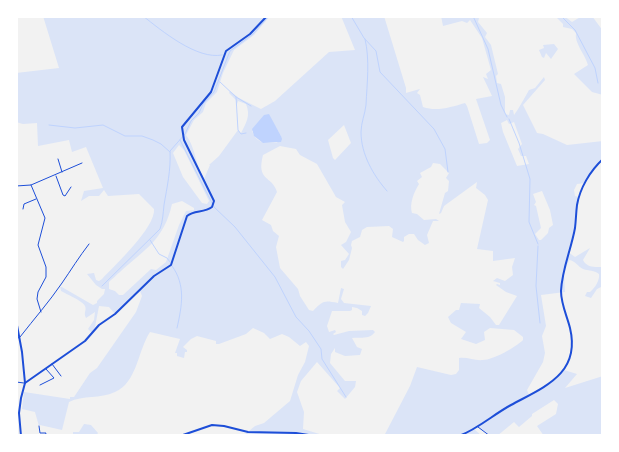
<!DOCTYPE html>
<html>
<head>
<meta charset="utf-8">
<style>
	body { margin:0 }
	#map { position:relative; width:619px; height:452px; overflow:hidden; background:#f2f2f2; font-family:"PT Sans Narrow",sans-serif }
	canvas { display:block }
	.frame { position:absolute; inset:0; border:18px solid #fff; pointer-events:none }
</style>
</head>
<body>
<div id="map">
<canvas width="619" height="452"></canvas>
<div class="frame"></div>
</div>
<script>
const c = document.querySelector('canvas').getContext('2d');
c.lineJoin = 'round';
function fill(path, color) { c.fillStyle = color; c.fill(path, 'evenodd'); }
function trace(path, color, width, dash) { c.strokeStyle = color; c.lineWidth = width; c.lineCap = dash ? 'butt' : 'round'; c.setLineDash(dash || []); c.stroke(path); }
fill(new Path2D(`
	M 43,16 L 270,16 L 254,35 L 234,50 L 223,73 L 217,92 L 206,103 L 203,112 L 194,120 L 186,135 C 196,148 195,165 204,179 L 210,165 L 209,165 L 219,156 L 238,130 L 241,133 C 246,123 251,116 246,104 L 238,101 L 236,107 L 236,100 L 229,93 L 230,91 L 239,98 L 261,109 L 275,101 L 329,52 L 355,50 L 341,16 L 384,16 L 406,88 L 406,93 L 420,89 L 417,93 L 420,95 L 423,107 C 437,112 451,107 465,103 L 467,106 L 479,144 L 487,143 L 490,140 L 476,99 L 492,96 L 483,77 L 488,79 L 486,74 L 491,70 L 482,38 L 470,20 L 467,23 L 462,21 L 443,26 L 441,16 L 484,16 L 479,18 L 478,22 L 487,33 L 485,37 L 491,45 L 498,74 L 496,76 L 497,83 L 501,84 L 505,97 L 505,114 L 509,115 L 510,110 L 513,110 L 514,115 C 518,110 525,97 529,90 L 535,88 L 544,77 L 545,80 L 523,105 L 537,133 L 543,134 L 567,145 L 603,141 L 603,159 L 597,165 L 585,183 L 577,184 L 574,190 L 575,196 L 579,197 L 575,226 L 568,252 L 575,257 L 590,248 L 583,260 C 587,268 595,267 603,267 L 603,286 L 597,289 L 591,298 L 585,296 L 587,292 L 590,292 C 595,288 600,280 599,274 C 594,270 589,271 583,269 C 577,266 576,261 569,260 L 564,273 L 565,292 L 541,295 L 546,326 L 542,336 L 545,353 L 543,362 L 527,390 L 529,395 L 557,378 L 564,370 L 577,374 L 565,388 L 603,376 L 603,436 L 565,436 L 565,434 L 562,436 L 544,436 L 537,426 L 556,414 L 558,404 L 554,400 L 532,414 L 532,416 L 519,427 L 514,422 L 497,436 L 492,436 L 477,427 L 474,429 L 482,436 L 384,436 L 410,386 L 417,367 L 451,375 L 456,374 L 459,370 L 459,358 C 468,357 475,361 483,360 C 493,360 516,347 523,340 L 523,337 L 514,330 L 490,328 L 484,332 L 485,340 L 476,344 L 461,339 L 466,332 L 451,323 L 448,317 L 456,310 L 459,310 L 461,303 L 480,304 L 479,308 L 490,317 L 496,325 L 499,325 L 517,296 L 506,292 L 496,285 L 497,284 L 500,285 L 500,283 L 493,281 L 497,278 L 505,281 L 513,275 L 512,267 L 515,258 L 493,261 L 493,251 L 477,249 L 488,200 L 485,195 L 476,188 L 477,182 L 444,206 L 441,213 L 439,214 L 445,193 L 448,191 L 449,181 L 446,178 L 449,173 L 440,164 L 433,163 L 431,167 L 420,173 L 422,177 L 417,181 L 419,184 C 414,192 409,204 412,213 L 417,214 L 424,220 L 436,219 L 439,221 L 433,221 L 427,235 L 429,243 L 425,245 L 418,240 L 414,234 L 409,234 L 404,237 L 404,241 L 403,242 L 392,237 L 393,229 L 389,226 L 367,227 L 362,230 L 360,237 L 352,241 L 351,245 L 352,248 L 349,260 L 343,269 L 341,267 L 341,261 L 345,260 L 349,254 L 341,245 L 346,242 L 351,232 L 345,222 L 342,205 L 345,202 L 336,197 L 317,164 L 300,155 L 296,149 L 280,146 L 263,155 C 256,182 272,175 277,192 L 262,220 L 271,225 L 273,231 L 279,236 L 276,247 L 280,268 L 298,289 L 300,296 L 309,310 L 313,311 C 323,301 323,300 338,303 L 341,288 L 344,289 L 341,299 L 344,303 L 371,306 L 368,313 L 365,316 L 362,315 L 362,311 L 357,308 L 352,307 L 352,310 L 350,311 L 332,311 L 327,326 L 329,332 L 335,330 L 336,332 L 333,334 L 334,335 L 349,331 L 373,330 L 375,332 C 369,340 360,337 352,338 L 357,347 L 362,349 L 360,355 L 345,356 L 335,352 L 335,348 L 331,354 L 330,363 L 345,381 L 356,381 L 355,387 L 345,399 L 337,391 L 340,388 L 317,362 L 301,381 L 297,392 L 304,412 L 303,429 L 326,436 L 243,436 L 255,426 L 264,423 L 290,401 L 298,375 L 305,362 L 309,346 L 306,342 L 300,346 L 289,337 L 282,334 L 270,339 L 264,333 L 253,328 L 246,334 L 219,344 L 216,344 L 216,341 L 197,336 L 191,339 L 183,347 L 187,350 L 187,352 L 185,352 L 184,358 L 177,356 L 177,353 L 175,353 L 180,339 L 150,332 C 138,350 137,383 115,392 C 100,399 83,395 69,402 L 62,430 L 40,425 L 39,426 L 35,412 L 22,409 L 24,392 L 70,399 L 70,397 L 74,397 L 90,373 L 97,368 L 136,312 L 142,296 L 140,291 L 115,314 L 109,307 L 99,306 L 95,327 L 92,333 L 88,329 L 94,320 L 95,312 L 86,318 C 83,312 87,311 85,306 C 83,301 66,294 61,291 L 60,286 L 93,305 L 97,303 L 97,301 L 104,294 L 105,289 L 102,289 L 96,285 L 87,274 L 94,273 L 96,280 L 99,281 L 102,279 C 115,265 156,227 154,209 L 139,194 L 108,196 L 104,190 L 99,196 L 89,196 L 81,201 L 84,191 L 103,188 L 86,147 L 72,152 L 69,140 L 38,146 L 37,123 L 23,124 L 16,122 L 16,73 L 59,68 ZM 507,120 L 509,124 L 514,122 L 522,144 L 518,149 L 521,156 L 526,156 L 529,164 L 517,166 L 503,132 L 501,123 ZM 344,125 L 351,143 L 335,160 L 333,158 L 328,140 ZM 275,126 L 281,136 L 277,143 C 265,143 257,144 252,131 ZM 179,145 L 184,150 L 209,201 L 207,204 L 202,203 L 183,177 L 173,153 ZM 542,191 L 550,210 L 553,225 L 549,228 L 548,233 L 541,240 L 539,240 L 535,234 L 541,228 L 536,206 L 534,205 L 536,202 L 533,194 ZM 182,201 L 194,208 L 194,210 L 186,211 L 179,225 L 166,262 L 156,270 L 151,269 L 123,295 L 119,295 L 115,291 L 109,289 L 109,282 L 111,280 C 115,277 116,275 120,272 C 145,249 164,240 172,204 Z
	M 555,16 L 564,16 L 572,22 L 582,16 L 592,16 L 603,31 L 603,72 L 601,73 L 603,75 L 603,95 L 592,92 L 574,74 L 588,65 C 585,54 574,43 576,33 L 572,29 L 563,27 L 563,24 Z
	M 554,44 L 558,49 L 551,59 L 546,53 L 544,58 L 542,57 L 539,50 L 544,48 L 543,45 Z
	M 84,424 L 91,425 L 98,433 L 96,436 L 73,436 L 73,432 L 79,432 Z`), '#dbe4f7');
fill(new Path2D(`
	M 269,114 L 281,136 L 282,139 L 281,142 L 263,143 L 254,136 L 252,129 L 264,115 Z`), '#bfd3fe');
trace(new Path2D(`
	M 143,16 C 162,31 197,60 222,55
	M 351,16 L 364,38 L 376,51 L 380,72 L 434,129 L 445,149 L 448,172
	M 473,16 L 488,49 L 501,105 L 507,117
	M 561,16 L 575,30 L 595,68 L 598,83
	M 365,39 C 370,60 367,83 366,105 C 365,114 361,123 361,132 C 361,154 373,175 387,191
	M 220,82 L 236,97 L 251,106
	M 236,97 L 238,130 L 241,134 L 246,133
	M 509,119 L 519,143 L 530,179 L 529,222 L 538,244
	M 49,125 L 75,128 L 103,125 L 125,136 L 142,136 L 153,140 L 161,144 L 170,152
	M 180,140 L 214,207 L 235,227 L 275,277 L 296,317 L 309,331 L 321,349 L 322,359 L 346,397
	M 150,240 L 159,254 L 167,258 L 170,262
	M 538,246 L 536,286 L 540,323
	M 172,266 C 186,285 182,306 177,328
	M 102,286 L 160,229 C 163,220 163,214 164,205 C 167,187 171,170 170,151 L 185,134 L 191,121 L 199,113 L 203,104 L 214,92 L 230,51 L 253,34 L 269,16`), '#bfd3fe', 1);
trace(new Path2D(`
	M 58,159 L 62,172
	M 56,176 L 63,195 L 65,196 L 71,187
	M 31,185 L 45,218 L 38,245 L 46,267 L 46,277 L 38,292 L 37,299 L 41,312
	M 16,186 L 31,185 L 82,163
	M 23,209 L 24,204 L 36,199
	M 16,339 L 20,337 C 34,319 49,302 62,283 C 71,270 79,257 89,244
	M 52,364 L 61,376
	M 16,382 L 24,383
	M 40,385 L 54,378 L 46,369
	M 39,426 L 40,433 L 46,433 L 45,436
	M 478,427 L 490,436`), '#1d4ed8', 1);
trace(new Path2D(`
	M 16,320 L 22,352 L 25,383
	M 180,436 L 212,425 L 224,426 L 248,432 L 296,433 L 315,436
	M 459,436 C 478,429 494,414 511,405 C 544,387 581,374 570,328 C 567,316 561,304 561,291 C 562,269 571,250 575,228 C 576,220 576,213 577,205 C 580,188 590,171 603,159`), '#1d4ed8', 2);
trace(new Path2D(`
	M 21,436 L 19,413 L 21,398 L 25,383 L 85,341 L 99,325 L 115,314 L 154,276 L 171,265 L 187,216 C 194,210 204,213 212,207 L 214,201 L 184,140 L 182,127 L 211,92 L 226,51 L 250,34 L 267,16`), '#1d4ed8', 2);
</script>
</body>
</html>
